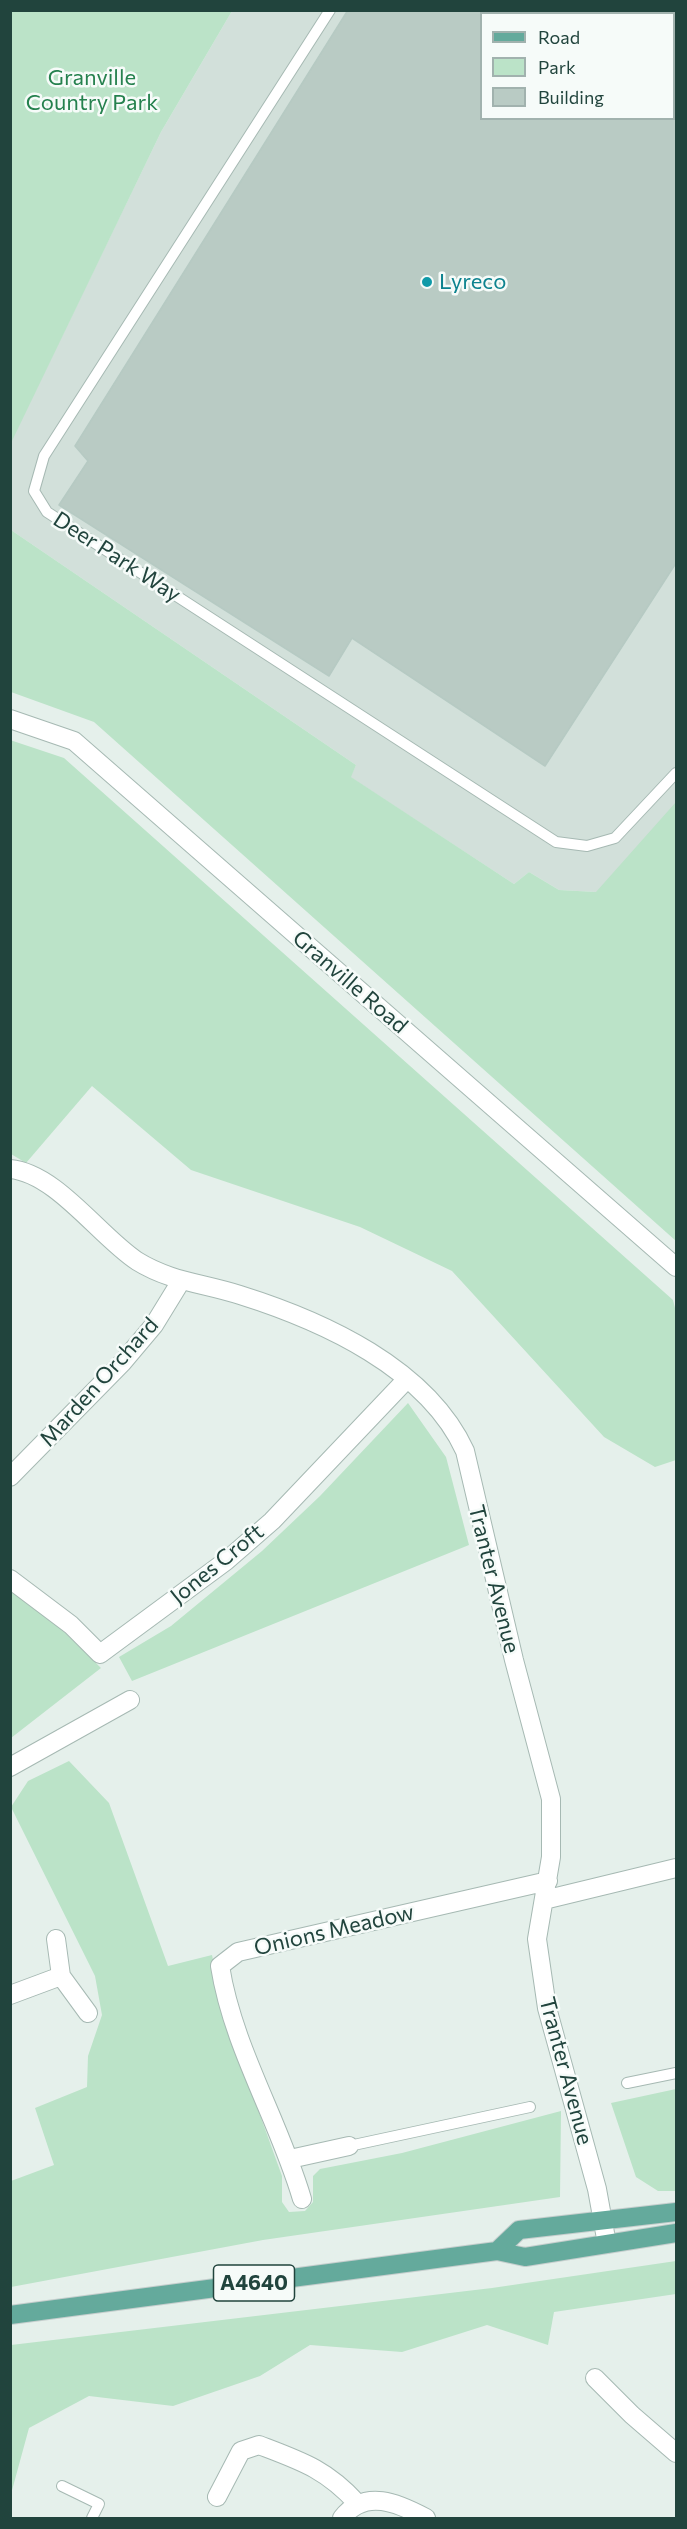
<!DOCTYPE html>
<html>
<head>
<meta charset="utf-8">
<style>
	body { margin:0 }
	#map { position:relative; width:687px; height:2529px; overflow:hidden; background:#e5f0eb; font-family:Commissioner,sans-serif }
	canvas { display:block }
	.frame { position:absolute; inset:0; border:12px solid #21443d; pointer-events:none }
	.legend { position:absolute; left:480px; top:12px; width:195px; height:108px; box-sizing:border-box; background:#f6fbf9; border:2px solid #a1b2ae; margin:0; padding:8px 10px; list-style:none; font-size:18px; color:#21443d }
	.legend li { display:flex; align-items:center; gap:12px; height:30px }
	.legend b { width:30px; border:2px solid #a1b2ae }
</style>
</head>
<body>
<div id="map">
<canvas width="687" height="2529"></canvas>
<div class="frame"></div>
<ul class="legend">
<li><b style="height:8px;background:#64aa9c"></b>Road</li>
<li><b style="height:16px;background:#bbe3c8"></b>Park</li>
<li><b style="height:16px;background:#b9cbc4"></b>Building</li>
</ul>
</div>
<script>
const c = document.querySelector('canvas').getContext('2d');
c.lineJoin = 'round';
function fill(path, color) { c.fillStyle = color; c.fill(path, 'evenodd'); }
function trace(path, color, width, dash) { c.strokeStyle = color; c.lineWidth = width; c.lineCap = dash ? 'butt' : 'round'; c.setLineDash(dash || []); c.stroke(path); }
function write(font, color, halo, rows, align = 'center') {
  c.font = font + ' Commissioner,sans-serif'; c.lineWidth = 5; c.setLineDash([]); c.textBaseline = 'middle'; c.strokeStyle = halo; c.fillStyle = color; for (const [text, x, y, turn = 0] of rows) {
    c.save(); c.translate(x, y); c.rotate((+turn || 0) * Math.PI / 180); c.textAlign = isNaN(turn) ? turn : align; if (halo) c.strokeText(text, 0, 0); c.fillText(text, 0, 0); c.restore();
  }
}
fill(new Path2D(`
	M 232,11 L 676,11 L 676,1151 L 596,892 L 559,890 L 529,872 L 514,884 L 350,777 L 356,765 L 11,530 L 10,443 L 161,132 ZM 482,14 L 674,14 L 674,118 L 482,118 Z`), '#d2e0da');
fill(new Path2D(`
	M 11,10 L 232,11 L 161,132 L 11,443 Z
	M 11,530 L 356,765 L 351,777 L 514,884 L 529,872 L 559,890 L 596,892 L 676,802 L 676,1241 L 94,722 L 11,692 Z
	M 10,740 L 64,758 L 673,1300 L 676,1312 L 676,1460 L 655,1467 L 604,1437 L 452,1271 L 360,1227 L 191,1170 L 92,1086 L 26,1163 L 11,1154 Z
	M 408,1403 L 446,1457 L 469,1545 L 132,1681 L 119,1657 L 171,1626 L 262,1551 L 320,1496 Z
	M 11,1589 L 43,1611 L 101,1668 L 11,1738 Z
	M 69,1761 L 109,1803 L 168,1966 L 212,1955 L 225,2018 L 282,2176 L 282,2202 L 289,2212 L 305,2211 L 313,2202 L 313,2176 L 320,2169 L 402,2153 L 561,2111 L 560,2197 L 263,2240 L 11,2287 L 11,2181 L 54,2165 L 35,2108 L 87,2087 L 88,2056 L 102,2015 L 95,1976 L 11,1807 L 28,1781 Z
	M 676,2089 L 676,2191 L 658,2191 L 636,2177 L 611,2103 Z
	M 676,2261 L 676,2294 L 554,2312 L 548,2345 L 487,2325 L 402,2352 L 310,2345 L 260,2376 L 173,2406 L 89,2396 L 29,2428 L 11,2494 L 11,2345 L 492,2288 Z`), '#bbe3c8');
const building = new Path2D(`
	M 348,10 L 482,10 L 482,118 L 676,118 L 676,563 L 545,766 L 352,638 L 329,676 L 59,505 L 88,461 L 75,446 Z`);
fill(building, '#b9cbc4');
trace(building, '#b6cac3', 1.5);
const service = new Path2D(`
	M 330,10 L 44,456 L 34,491 L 47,512 L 556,842 L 587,846 L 615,838 L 676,773
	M 627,2083 L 676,2073
	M 349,2146 L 530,2107
	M 62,2486 L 99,2504 L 92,2518`);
const minor = new Path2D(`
	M 10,719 L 74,741 L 676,1267
	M 10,1169 C 56,1173 99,1236 137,1261 C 171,1282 203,1283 240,1295 C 323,1321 427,1368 465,1451 L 514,1660 L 551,1799 L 551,1857 L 537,1939 L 547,2008 L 597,2189 L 607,2244
	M 10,1477 L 122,1363 L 154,1325 L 181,1281
	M 10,1579 L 71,1625 L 100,1654 L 226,1561 L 272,1521 L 406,1380
	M 10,1767 L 130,1700
	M 544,1900 L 676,1868
	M 56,1939 L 61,1976 L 88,2013
	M 10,1995 L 61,1976
	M 290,2159 L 349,2146
	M 302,2199 C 279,2120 233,2048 220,1966 L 238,1952 L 548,1881
	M 595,2378 L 632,2415 L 676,2453
	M 217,2497 L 241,2451 L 259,2445 C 301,2461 326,2469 357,2503
	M 342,2518 C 365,2488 398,2503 426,2518`);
const primary = new Path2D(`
	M 497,2251 L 519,2230 L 676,2212
	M 10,2315 L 497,2251 L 525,2257 L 676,2233`);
trace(service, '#a6b9b3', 12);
trace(minor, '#a6b9b3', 20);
trace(primary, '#c5cecd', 20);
trace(service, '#fff', 10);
trace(minor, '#fff', 18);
trace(primary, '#64aa9c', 18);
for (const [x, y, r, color] of [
	[427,282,6,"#0f9aa8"]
]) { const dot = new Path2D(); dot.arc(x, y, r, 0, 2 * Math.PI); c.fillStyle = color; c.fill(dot); trace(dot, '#f6fbf9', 2); }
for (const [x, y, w] of [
	[254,2283,81]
]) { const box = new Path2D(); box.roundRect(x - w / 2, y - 18, w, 36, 4.5); c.fillStyle = '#f6fbf9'; c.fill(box); trace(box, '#21443d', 1.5); }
write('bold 21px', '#21443d', null, [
	["A4640",254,2283]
]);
write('22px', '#25814e', '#f6fbf9', [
	["Granville",92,78],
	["Country Park",92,103]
]);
write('22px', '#0d838f', '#f6fbf9', [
	["Lyreco",439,282]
], 'left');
write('22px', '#21443d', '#f6fbf9', [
	["Deer Park Way",117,557,33],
	["Granville Road",350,982,41],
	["Marden Orchard",99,1382,-48],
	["Jones Croft",217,1564,-39],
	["Tranter Avenue",494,1579,76],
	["Onions Meadow",334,1930,-13],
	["Tranter Avenue",566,2071,75]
]);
</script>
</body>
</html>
